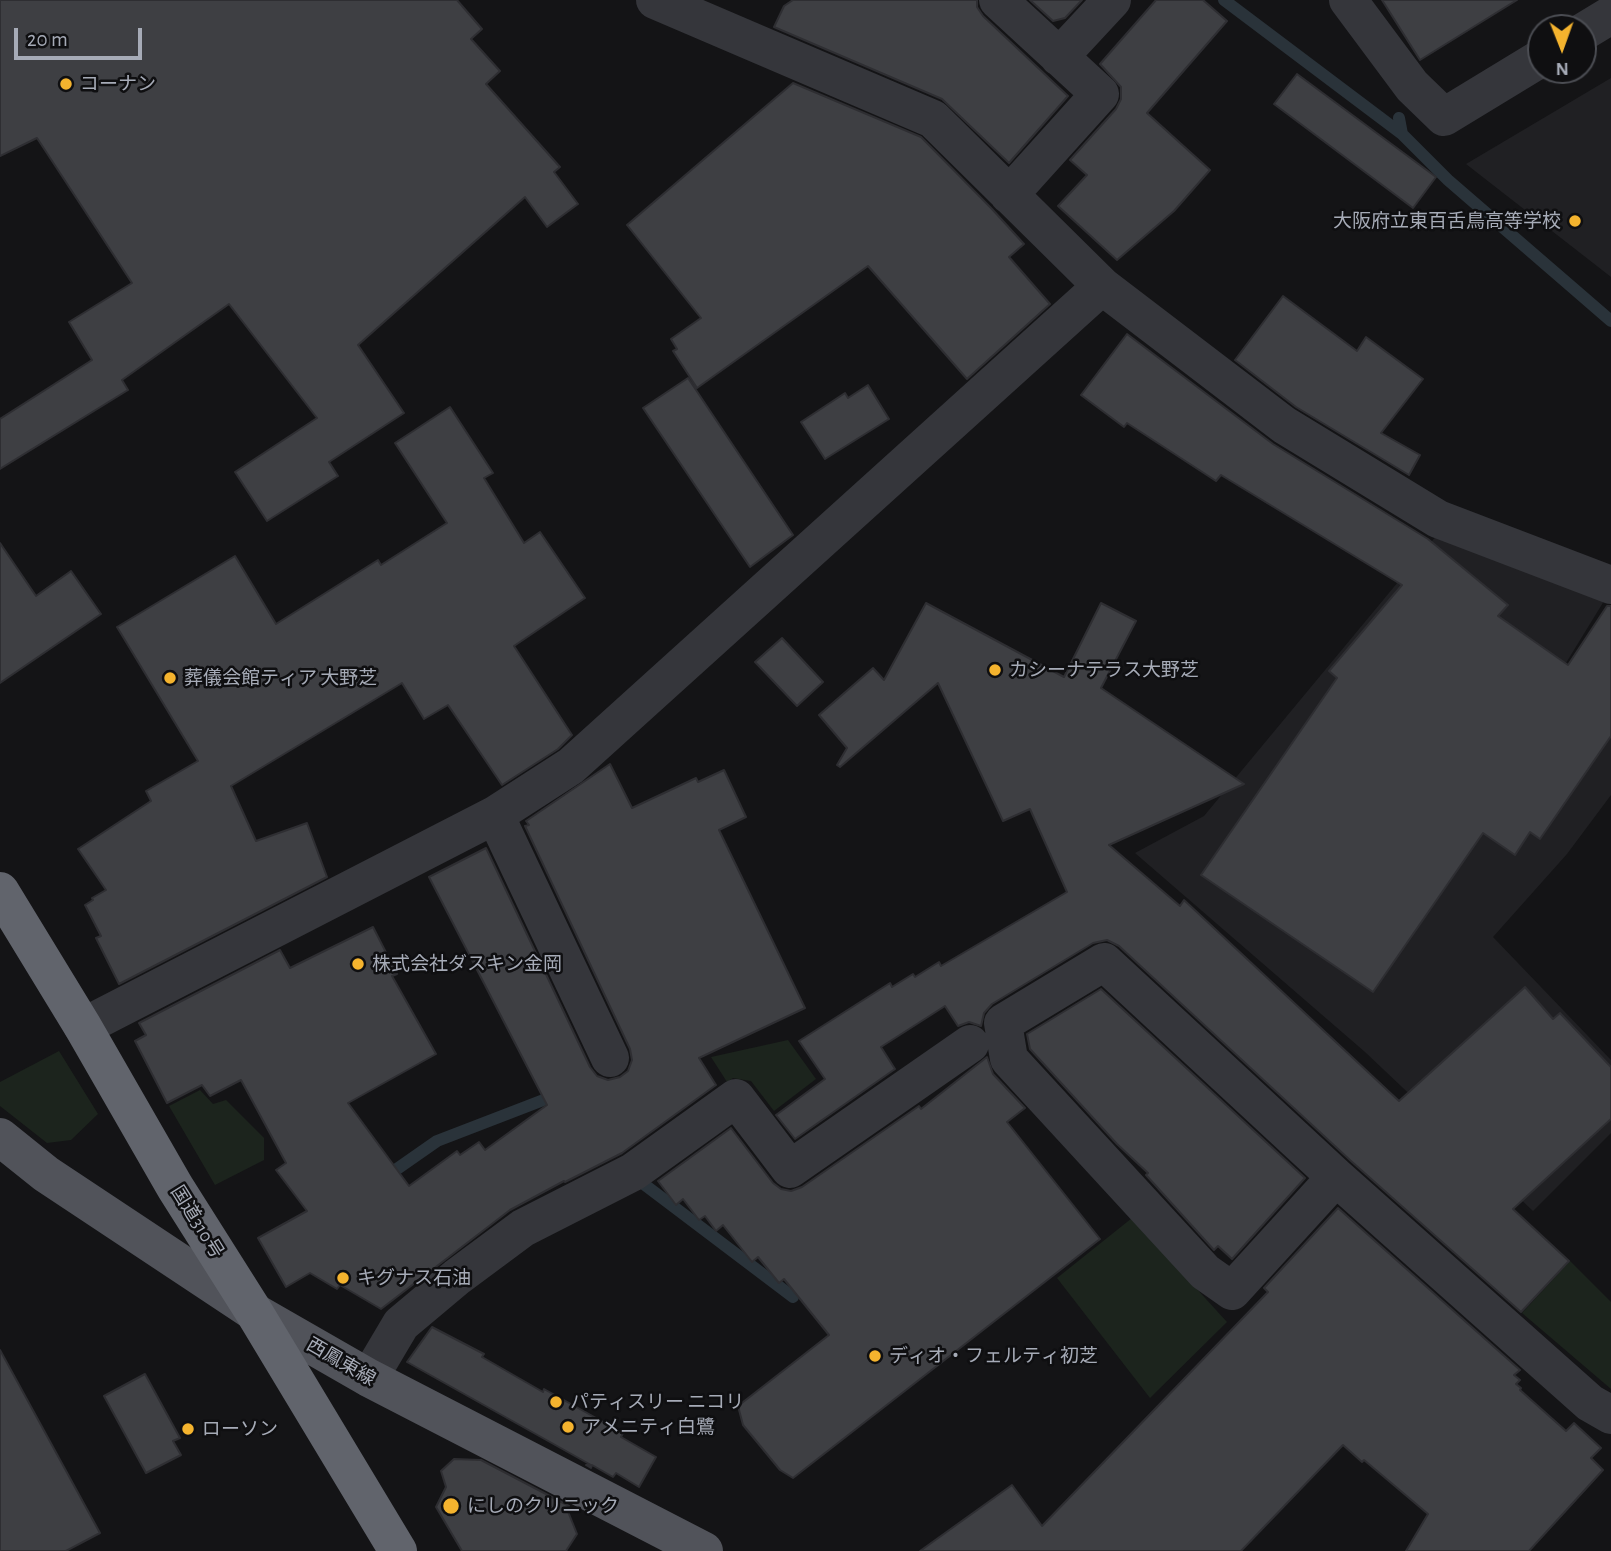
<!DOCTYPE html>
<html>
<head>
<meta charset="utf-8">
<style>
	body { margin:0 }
	#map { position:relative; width:1611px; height:1551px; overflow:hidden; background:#141416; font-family:"Alegreya Sans",sans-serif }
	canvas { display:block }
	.north { position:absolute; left:1527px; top:14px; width:70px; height:70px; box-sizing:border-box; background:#0f0f11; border:2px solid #4b4d53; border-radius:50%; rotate:179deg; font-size:19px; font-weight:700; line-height:28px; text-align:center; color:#a6abb7 }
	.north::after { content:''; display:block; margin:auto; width:24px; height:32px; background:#f4b32e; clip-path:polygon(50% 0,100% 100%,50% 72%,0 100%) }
	.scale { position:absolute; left:14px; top:28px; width:128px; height:32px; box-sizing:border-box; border:4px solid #a6abb7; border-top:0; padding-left:9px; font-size:21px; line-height:24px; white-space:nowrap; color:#a6abb7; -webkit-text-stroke:5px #0f0f11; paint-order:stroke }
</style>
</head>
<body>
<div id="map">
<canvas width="1611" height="1551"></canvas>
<div class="north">N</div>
<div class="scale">20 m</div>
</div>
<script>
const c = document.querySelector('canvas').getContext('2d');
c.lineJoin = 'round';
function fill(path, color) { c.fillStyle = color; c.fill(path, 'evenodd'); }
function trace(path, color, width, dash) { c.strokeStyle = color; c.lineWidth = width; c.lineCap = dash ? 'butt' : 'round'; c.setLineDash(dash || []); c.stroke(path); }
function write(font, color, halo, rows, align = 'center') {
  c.font = font + ' "Alegreya Sans","Noto Sans JP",sans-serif'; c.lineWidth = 5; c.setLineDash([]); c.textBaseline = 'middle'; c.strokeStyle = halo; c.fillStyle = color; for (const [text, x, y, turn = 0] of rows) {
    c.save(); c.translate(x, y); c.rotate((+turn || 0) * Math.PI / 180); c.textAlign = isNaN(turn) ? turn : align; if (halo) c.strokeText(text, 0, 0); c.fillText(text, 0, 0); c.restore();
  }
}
fill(new Path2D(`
	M 1611,78 L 1611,277 L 1466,164 Z
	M 1437,535 L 1604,601 L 1558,676 L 1611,713 L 1611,795 L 1567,854 L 1493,937 L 1611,1060 L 1611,1133 L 1533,1211 L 1365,1052 L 1135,853 L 1204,816 Z`), '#202023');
fill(new Path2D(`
	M 788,1040 L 816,1079 L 774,1111 L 751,1081 L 733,1078 L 727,1082 L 711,1057 Z
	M 59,1051 L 98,1114 L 71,1140 L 47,1143 L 0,1106 L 0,1082 Z
	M 200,1090 L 213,1104 L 226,1100 L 264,1138 L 264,1160 L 215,1185 L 169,1106 Z
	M 1132,1218 L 1227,1322 L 1150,1398 L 1057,1278 Z
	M 1570,1261 L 1611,1302 L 1611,1389 L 1522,1313 Z`), '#1c241d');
trace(new Path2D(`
	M 1224,0 L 1402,134
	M 1399,118 L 1402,134 L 1448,180 L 1611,321
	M 384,1178 L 437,1141 L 559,1094
	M 641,1182 L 793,1297`), '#2a333a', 12);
const building = new Path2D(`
	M 0,0 L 457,0 L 482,29 L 471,39 L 500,71 L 486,84 L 560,167 L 554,172 L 578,204 L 547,227 L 525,197 L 358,345 L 404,413 L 329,462 L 338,476 L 267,521 L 235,472 L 317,418 L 229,304 L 122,380 L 128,390 L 0,469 L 0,419 L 92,360 L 69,322 L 132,283 L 37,138 L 0,156 Z
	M 793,0 L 977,0 L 977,7 L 983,16 L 1068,96 L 1009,163 L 942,99 L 774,27 L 784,6 Z
	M 1030,0 L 1082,0 L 1065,18 L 1053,21 Z
	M 1156,0 L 1203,0 L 1227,21 L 1147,113 L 1210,170 L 1174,211 L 1117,260 L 1058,206 L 1087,175 L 1070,160 L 1116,109 L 1121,99 L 1121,87 L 1100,64 Z
	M 1382,0 L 1517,0 L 1420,60 Z
	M 1297,74 L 1436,177 L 1413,208 L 1274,104 Z
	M 793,83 L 921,137 L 992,209 L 1024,244 L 1009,257 L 1050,304 L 967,379 L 868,266 L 697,388 L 673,351 L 677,349 L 671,339 L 701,318 L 627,225 Z
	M 1283,296 L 1357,351 L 1366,337 L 1423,379 L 1381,433 L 1420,455 L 1409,475 L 1296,407 L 1235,360 Z
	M 1127,334 L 1273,444 L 1428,539 L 1508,605 L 1498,616 L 1568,665 L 1607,606 L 1611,606 L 1611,736 L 1540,839 L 1530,832 L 1515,855 L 1483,833 L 1373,992 L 1201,875 L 1337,678 L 1329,671 L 1402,585 L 1221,475 L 1216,481 L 1127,423 L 1124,427 L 1081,395 Z
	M 688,378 L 793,535 L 750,567 L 643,408 Z
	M 868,385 L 889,419 L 825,459 L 801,422 L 845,393 L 848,398 Z
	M 450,407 L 493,473 L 484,478 L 524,543 L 540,532 L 585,598 L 514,646 L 572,735 L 558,749 L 502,785 L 448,705 L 424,719 L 402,683 L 231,786 L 256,841 L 307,823 L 327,877 L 119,984 L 96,938 L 101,936 L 85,905 L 93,900 L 92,898 L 106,890 L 78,849 L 151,801 L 146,791 L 198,761 L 117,627 L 235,556 L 276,624 L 378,560 L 381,565 L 447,523 L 395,443 Z
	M 0,543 L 36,596 L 71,571 L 101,614 L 0,683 Z
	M 926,603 L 1064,677 L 1101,603 L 1136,621 L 1101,688 L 1244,784 L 1109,845 L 1180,906 L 1184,900 L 1399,1101 L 1525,987 L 1553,1019 L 1560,1013 L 1611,1067 L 1611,1119 L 1513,1209 L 1569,1261 L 1521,1312 L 1351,1161 L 1119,946 L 1107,940 L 1093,943 L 992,1004 L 984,1013 L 981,1026 L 969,1022 L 958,1026 L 945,1006 L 881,1047 L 895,1069 L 795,1139 L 776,1115 L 825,1079 L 799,1041 L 890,983 L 892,987 L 913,974 L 915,977 L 939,962 L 941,966 L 1067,892 L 1030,809 L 1003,821 L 938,683 L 840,767 L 837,765 L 847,748 L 819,715 L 873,668 L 884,680 Z
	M 782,638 L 823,682 L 797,706 L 755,662 Z
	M 610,764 L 632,808 L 696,778 L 698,782 L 724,770 L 746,817 L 719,830 L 805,1008 L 699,1058 L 716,1085 L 622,1153 L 565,1182 L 564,1181 L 510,1210 L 381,1309 L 340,1285 L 337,1289 L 310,1273 L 286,1287 L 258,1238 L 307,1211 L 276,1170 L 286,1163 L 241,1080 L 210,1096 L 202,1085 L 167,1103 L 135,1041 L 146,1035 L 139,1023 L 280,950 L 290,968 L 373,927 L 397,974 L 392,976 L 436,1054 L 348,1103 L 409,1186 L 457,1151 L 460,1155 L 479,1142 L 485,1150 L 547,1105 L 429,877 L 486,848 L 590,1067 L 597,1076 L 608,1080 L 620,1077 L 628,1071 L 632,1060 L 630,1049 L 525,826 L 529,825 L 526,821 Z
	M 1101,989 L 1305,1178 L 1232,1259 L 1218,1246 L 1214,1250 L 1146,1175 L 1148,1173 L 1117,1144 L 1030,1049 L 1027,1034 Z
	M 987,1057 L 993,1074 L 1025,1108 L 1007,1122 L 1100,1239 L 793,1478 L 780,1470 L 743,1425 L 738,1406 L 829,1335 L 784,1279 L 779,1283 L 758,1257 L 752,1262 L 723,1225 L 716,1231 L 705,1216 L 699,1220 L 683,1199 L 676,1205 L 658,1181 L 731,1128 L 773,1183 L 781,1189 L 791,1191 L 802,1187 L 919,1106 L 921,1109 Z
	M 1338,1208 L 1520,1370 L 1514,1375 L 1520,1380 L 1516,1384 L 1521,1388 L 1520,1390 L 1566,1431 L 1574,1423 L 1601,1448 L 1591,1458 L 1603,1470 L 1529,1551 L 1406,1551 L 1428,1514 L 1364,1460 L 1362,1462 L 1343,1445 L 1241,1551 L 920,1551 L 1012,1485 L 1042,1526 L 1268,1292 L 1264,1288 Z
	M 432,1327 L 484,1354 L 482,1357 L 543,1392 L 544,1389 L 623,1433 L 621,1437 L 656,1457 L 639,1487 L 616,1473 L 613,1477 L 592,1465 L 591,1468 L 586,1465 L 591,1465 L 407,1362 Z
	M 0,1350 L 100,1533 L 66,1551 L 0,1551 Z
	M 145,1374 L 180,1438 L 173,1441 L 181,1455 L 146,1473 L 104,1396 Z
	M 454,1459 L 481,1460 L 569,1506 L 567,1509 L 577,1534 L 566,1551 L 462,1551 L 436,1507 L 446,1487 L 441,1471 Z`);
fill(building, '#3e3f43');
trace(building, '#2e2e32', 2);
trace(new Path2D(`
	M 655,0 L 933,119 L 1102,286 L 1284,425 L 1438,519 L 1611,585
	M 998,0 L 1100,94 L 1009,195
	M 1348,0 L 1412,86 L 1444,117 L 1541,58
	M 1583,32 L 1611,15
	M 1059,57 L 1112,0
	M 495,815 L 610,1058
	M 83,1027 L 495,815 L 571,766 L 1102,286
	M 1336,1177 L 1232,1291 L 1205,1272 L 1009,1059 L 1003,1023 L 1104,962 L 1336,1177 L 1590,1403 L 1611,1415
	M 369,1378 L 401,1324 L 457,1277 L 523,1228 L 633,1172 L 736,1098 L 790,1169 L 970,1044`), '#35363b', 38);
trace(new Path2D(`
	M 0,1137 L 46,1174 L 254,1312 L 369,1378 L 704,1551`), '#51535a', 38);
trace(new Path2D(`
	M 0,891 L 83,1027 L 175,1187 L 254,1312 L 398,1551`), '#61646c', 38);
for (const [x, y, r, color] of [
	[66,84,7,"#f4b32e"],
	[1575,221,7,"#f4b32e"],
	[995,670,7,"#f4b32e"],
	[170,678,7,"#f4b32e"],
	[358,964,7,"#f4b32e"],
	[343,1278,7,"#f4b32e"],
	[875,1356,7,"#f4b32e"],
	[556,1402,7,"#f4b32e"],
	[568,1427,7,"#f4b32e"],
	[188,1429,7,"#f4b32e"],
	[451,1506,9,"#f4b32e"]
]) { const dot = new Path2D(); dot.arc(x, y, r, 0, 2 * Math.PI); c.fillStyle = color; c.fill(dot); trace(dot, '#0f0f11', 2.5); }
write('19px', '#a6abb7', '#0f0f11', [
	["コーナン",80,84],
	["大阪府立東百舌鳥高等学校",1561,221,"right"],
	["カシーナテラス大野芝",1009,670],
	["葬儀会館ティア 大野芝",184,678],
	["株式会社ダスキン金岡",372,964],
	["キグナス石油",357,1278],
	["ディオ・フェルティ初芝",889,1356],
	["パティスリー ニコリ",570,1402],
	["アメニティ白鷺",582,1427],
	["ローソン",202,1429],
	["にしのクリニック",467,1506]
], 'left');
write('19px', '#a6abb7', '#0f0f11', [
	["国道310号",197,1222,58],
	["西鳳東線",341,1362,30]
]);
</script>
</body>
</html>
